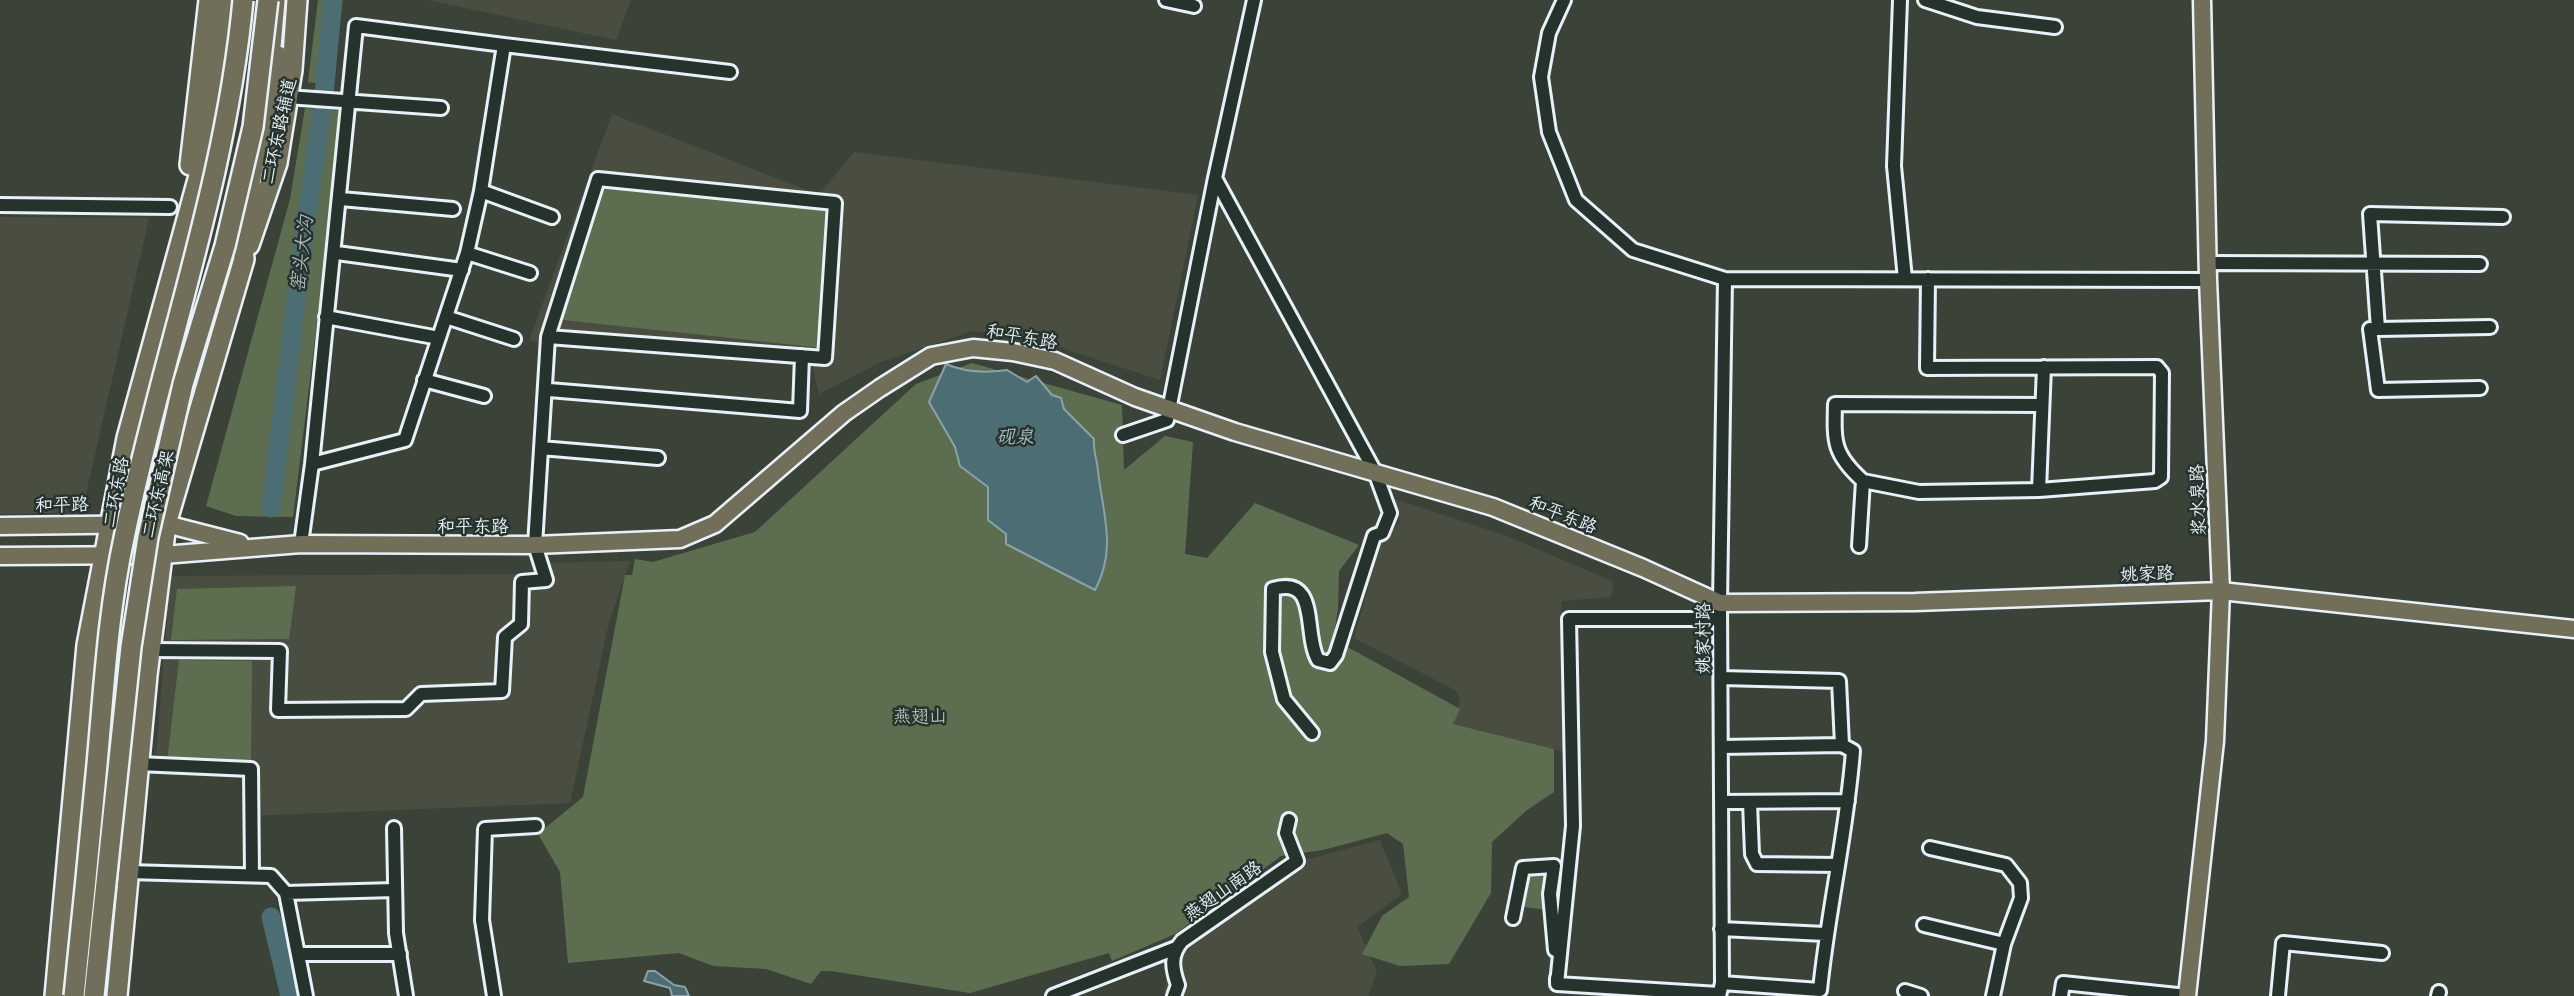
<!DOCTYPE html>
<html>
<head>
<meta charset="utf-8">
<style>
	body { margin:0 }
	canvas { display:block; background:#3b4339 }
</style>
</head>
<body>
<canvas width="2574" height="996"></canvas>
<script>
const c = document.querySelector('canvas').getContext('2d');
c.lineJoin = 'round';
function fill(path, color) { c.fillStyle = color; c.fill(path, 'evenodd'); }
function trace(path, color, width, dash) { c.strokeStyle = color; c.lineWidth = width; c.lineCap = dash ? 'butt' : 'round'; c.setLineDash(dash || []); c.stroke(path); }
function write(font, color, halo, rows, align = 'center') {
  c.font = font + ' Mali,"LXGW WenKai TC",sans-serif'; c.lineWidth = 5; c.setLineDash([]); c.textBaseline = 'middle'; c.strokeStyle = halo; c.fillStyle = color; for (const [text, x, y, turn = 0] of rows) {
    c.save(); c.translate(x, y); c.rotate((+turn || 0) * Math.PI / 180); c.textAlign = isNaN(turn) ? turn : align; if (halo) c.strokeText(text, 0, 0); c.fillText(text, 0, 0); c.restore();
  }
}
fill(new Path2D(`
	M 428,0 L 631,0 L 616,40 Z
	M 612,114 L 819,195 L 854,152 L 1198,195 L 1160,380 L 1022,335 L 972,331 L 881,362 L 819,394 L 812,364 L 529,341 Z
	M 0,217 L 149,218 L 85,498 L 55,513 L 0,514 Z
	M 1395,499 L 1504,535 L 1614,582 L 1611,597 L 1561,601 L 1566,752 L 1453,724 L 1460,701 L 1457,691 L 1354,638 L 1380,545 L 1400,522 Z
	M 630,561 L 609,622 L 570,803 L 246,816 L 245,771 L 155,771 L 170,576 L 537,574 L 534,563 Z
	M 1380,840 L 1402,894 L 1357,927 L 1377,972 L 1368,996 L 1164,996 L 1171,942 L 1272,869 Z`), '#4a4e41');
fill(new Path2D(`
	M 318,0 L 336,0 L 331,86 L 308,82 Z
	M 305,108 L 343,111 L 293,517 L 236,516 L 206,506 L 290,199 Z
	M 602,170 L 839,201 L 832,349 L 545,318 Z
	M 972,363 L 1122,405 L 1124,470 L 1165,436 L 1193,442 L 1185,554 L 1207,558 L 1255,503 L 1359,545 L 1339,571 L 1338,609 L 1333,639 L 1460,709 L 1453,724 L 1554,749 L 1554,792 L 1527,810 L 1492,842 L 1491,893 L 1449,964 L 1400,966 L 1362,954 L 1382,916 L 1409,897 L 1403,844 L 1387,833 L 1323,850 L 1281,856 L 1175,934 L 1112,961 L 1109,953 L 970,993 L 831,971 L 821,971 L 811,984 L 766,969 L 713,966 L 679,953 L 568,963 L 560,872 L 538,834 L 583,797 L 625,575 L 632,575 L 635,559 L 653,562 L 755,532 L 916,384 Z
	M 296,586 L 289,639 L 171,640 L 177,589 Z
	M 179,660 L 252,661 L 251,761 L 167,762 Z
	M 1550,872 L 1547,910 L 1524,907 L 1527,873 Z`), '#5d6e50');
const water = new Path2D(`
	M 946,364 C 966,373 986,373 1007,370 L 1027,382 L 1036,376 L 1052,395 L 1061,398 L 1064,409 L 1094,439 C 1093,451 1097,459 1098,471 C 1103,515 1117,549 1095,590 L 1006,544 L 1006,534 L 988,520 L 988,487 L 960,466 L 955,447 L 929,402 Z
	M 648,971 L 655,971 L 674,985 L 685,987 L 689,996 L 672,996 L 670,988 L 644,981 Z`);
fill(water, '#4c6d73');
trace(water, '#8aa2a8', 2);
trace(new Path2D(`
	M 271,508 L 304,235 L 323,105 L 333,0
	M 271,917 L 290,996`), '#4c6d73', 19);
const minor = new Path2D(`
	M 1166,0 L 1194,6
	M 1254,0 L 1215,178 L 1375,472 L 1390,513 L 1382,533 L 1374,536 L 1336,655 L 1330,663 L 1318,660 C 1303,634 1320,575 1273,589 L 1272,652 L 1284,699 L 1312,733
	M 1564,0 L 1549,33 L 1541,77 L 1549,132 L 1576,200 L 1633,250 L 1725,279 L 2208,280
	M 1900,0 L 1894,166 L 1905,279
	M 1925,0 L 1977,17 L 2055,27
	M 504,45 L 730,72
	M 287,97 L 441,108
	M 481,191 L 552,217
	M 341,199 L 453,209
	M 0,205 L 170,207
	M 337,253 L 462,270
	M 467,253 L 530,273
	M 2208,263 L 2480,264
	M 1928,279 L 1927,368 L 2157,367 L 2162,373 L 2161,477 L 2155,481 L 2039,490 L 2044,367
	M 326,317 L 439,338
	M 446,317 L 514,339
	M 2490,327 L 2378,329 L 2370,214 L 2503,217
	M 2370,329 L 2378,390 L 2480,388
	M 424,380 L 484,396
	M 549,390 L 800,411 L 802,356
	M 1123,435 L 1167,420 L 1215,178
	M 541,448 L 658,458
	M 1863,481 L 1919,492 L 2039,490
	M 301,544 L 312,464 L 356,26 L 504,45 L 481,191 L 467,253 L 405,440 L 312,464
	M 1859,546 L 1863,481 C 1833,454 1834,442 1835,404 L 2042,405
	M 150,650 L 280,651 L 278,710 L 406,709 L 421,694 L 502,691 L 505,637 L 521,624 L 522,582 L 546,580 L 535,545 L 548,337 L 598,179 L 835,203 L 825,358 L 548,337
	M 1721,678 L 1839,681 L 1842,745 L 1853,751 C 1847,831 1828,910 1820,990 L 1722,983
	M 1721,747 L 1842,745
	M 138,764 L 251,769 L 252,875
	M 1721,802 L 1848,801
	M 1750,802 L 1752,854 L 1757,864 L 1837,865
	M 394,828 L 396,933 L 406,996
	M 1930,848 L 2006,865 L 2020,883 L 2021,898 L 2004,944
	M 128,872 L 271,876 L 286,893 L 395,890
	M 286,893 L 306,996
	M 1513,918 L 1523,868 L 1554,866 L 1550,894 L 1555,950
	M 1924,925 L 2004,944 L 1993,996
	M 1721,929 L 1825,934
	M 298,954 L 400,954
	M 1557,978 L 1557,984 L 1719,994
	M 1557,984 L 1573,826 L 1569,619 L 1720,619
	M 1905,991 L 1921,996
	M 494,996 L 482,920 L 485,829 L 536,826
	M 1053,996 L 1176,948
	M 1174,996 L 1178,985 C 1172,968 1170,955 1182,941 L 1297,861 L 1286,833 L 1289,820
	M 1719,996 L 1722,983 L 1720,603 L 1725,279
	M 2061,996 L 2063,983 L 2187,996
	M 2278,996 L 2283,943 L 2382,953
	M 2438,996 L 2439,992`);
const major = new Path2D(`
	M 0,526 L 166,524 L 240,543
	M 0,556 L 163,555 L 301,544 L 535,545 L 680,539 L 715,524 L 844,413 L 880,388 L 931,356 L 973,348 L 1013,352 L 1055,361 L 1135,397 L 1235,432 L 1493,507 L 1643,568 L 1720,603 L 1915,602 L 2221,591 L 2574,629
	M 2187,996 L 2215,741 L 2221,591 L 2208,280 L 2202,0`);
const highway = new Path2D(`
	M 269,69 L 275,1
	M 262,158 L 278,56
	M 190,165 L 209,0
	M 249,245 L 277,163 L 292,70 L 297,0
	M 55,996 L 87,645 L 127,438 L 200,172 L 217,80 L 227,0
	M 117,996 L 147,675 L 166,524 L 244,259 L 241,229 L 258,143`);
trace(minor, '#e8f1f8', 18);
trace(major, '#e8f1f8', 21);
trace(highway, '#e8f1f8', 24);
trace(minor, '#26332d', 12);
trace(major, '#716e59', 16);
trace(highway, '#716e59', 19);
const highwayBridge = new Path2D(`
	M 74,996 C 82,919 90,841 97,764 C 104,688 108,612 124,538 C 161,357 226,184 243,0
	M 94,996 L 131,647 L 148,537 L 183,384 L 225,246 L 253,127 L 268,0`);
trace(highwayBridge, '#e8f1f8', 24, []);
trace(highwayBridge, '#716e59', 19);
write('18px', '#e8f1f8', '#26332d', [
	["二环东路辅道",279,131,-78],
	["和平东路",1022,337,10],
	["二环东路",116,492,-79],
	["二环东高架",158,494,-77],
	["浆水泉路",2198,500,-92],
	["和平路",62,505,-1],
	["和平东路",1563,515,22],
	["和平东路",473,526],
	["姚家路",2147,574,-2],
	["姚家村路",1703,638,-90],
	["燕翅山南路",1223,891,-35]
]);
write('18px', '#b0bdb5', '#26332d', [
	["燕翅山",920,716]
]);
write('italic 19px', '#aabcc3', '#26332d', [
	["窑头大沟",302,254,-83],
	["砚泉",1015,437]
]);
</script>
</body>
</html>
